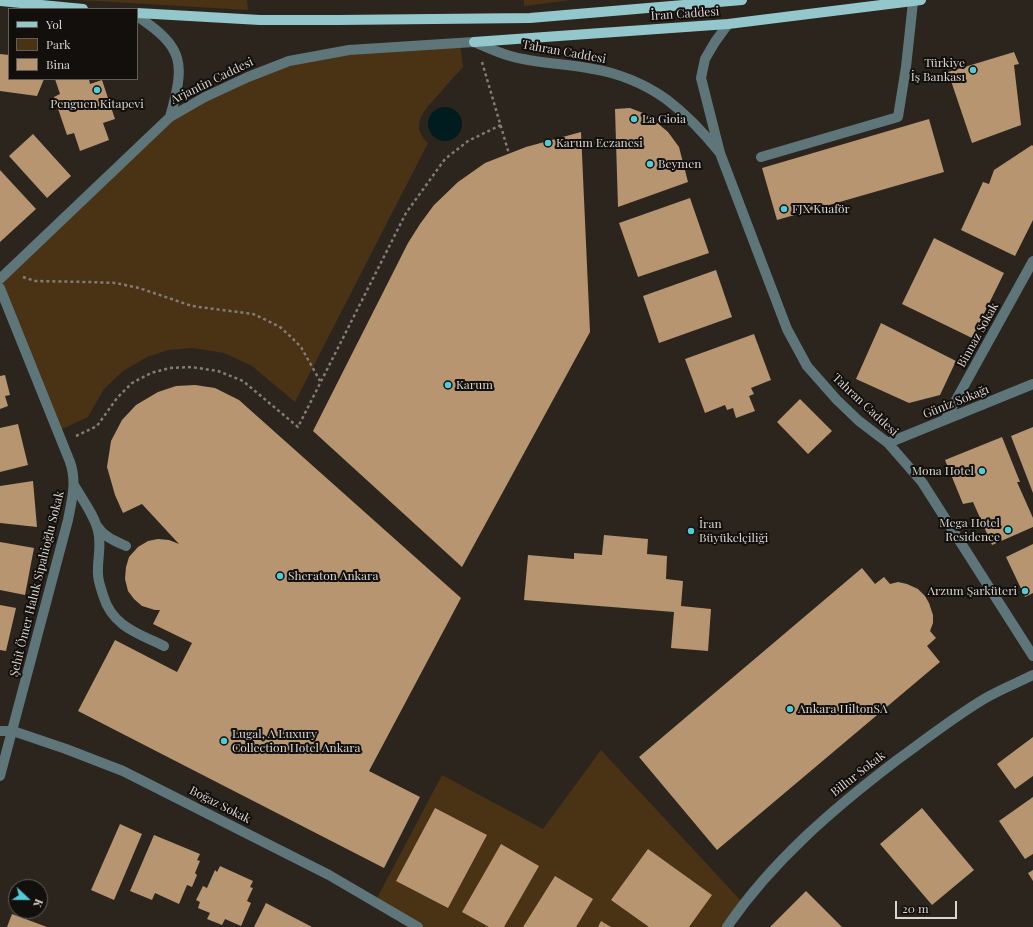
<!DOCTYPE html>
<html>
<head>
<meta charset="utf-8">
<style>
	body { margin:0 }
	#map { position:relative; width:1033px; height:927px; overflow:hidden; background:#2c251e; font-family:"Playfair Display",serif }
	canvas { display:block }
	.legend { position:absolute; left:8px; top:8px; width:130px; height:72px; box-sizing:border-box; background:#120f0c; border:1px solid #625e5a; margin:0; padding:5px 7px; list-style:none; font-size:12px; color:#d9d4d0 }
	.legend li { display:flex; align-items:center; gap:8px; height:20px }
	.legend b { width:20px; border:1px solid #625e5a }
	.north { position:absolute; left:8px; top:879px; width:40px; height:40px; box-sizing:border-box; background:#120f0c; border:1px solid #625e5a; border-radius:50%; rotate:112deg; font-size:11px; font-weight:700; line-height:16px; text-align:center; color:#d9d4d0 }
	.north::after { content:''; display:block; margin:auto; width:14px; height:18px; background:#52cbd7; clip-path:polygon(50% 0,100% 100%,50% 72%,0 100%) }
	.scale { position:absolute; left:895px; top:901px; width:62px; height:18px; box-sizing:border-box; border:2px solid #d9d4d0; border-top:0; padding-left:5px; font-size:12px; line-height:14px; white-space:nowrap; color:#d9d4d0; -webkit-text-stroke:3px #120f0c; paint-order:stroke }
</style>
</head>
<body>
<div id="map">
<canvas width="1033" height="927"></canvas>
<ul class="legend">
<li><b style="height:5px;background:#94c7cc"></b>Yol</li>
<li><b style="height:11px;background:#4a3215"></b>Park</li>
<li><b style="height:11px;background:#b69570"></b>Bina</li>
</ul>
<div class="north">K</div>
<div class="scale">20 m</div>
</div>
<script>
const c = document.querySelector('canvas').getContext('2d');
c.lineJoin = 'round';
function fill(path, color) { c.fillStyle = color; c.fill(path, 'evenodd'); }
function trace(path, color, width, dash) { c.strokeStyle = color; c.lineWidth = width; c.lineCap = dash ? 'butt' : 'round'; c.setLineDash(dash || []); c.stroke(path); }
function write(font, color, halo, rows, align = 'center') {
  c.font = font + ' "Playfair Display",serif'; c.lineWidth = 4; c.setLineDash([]); c.textBaseline = 'middle'; c.strokeStyle = halo; c.fillStyle = color; for (const [text, x, y, turn = 0] of rows) {
    c.save(); c.translate(x, y); c.rotate((+turn || 0) * Math.PI / 180); c.textAlign = isNaN(turn) ? turn : align; if (halo) c.strokeText(text, 0, 0); c.fillText(text, 0, 0); c.restore();
  }
}
fill(new Path2D(`
	M 79,0 L 247,0 L 248,10 Z
	M 524,0 L 571,0 L 524,6 Z
	M 460,43 L 463,67 C 455,76 447,84 440,93 C 426,108 408,125 428,143 L 295,402 L 252,366 L 224,353 L 193,348 L 168,350 L 147,357 L 123,371 L 104,389 L 88,417 L 58,431 L 0,279 L 170,117 L 289,61 Z
	M 601,750 L 743,903 L 727,927 L 418,927 L 375,902 L 442,775 L 543,829 Z`), '#4a3215');
fill(new Path2D(`
	M428 124a17 17 0 1 1 34 0a17 17 0 1 1-34 0Z`), '#001c1f');
fill(new Path2D(`
	M 1014,52 L 1019,64 L 1014,65 L 1021,125 L 972,143 L 948,72 Z
	M 0,54 L 9,55 L 9,79 L 44,79 L 37,96 L 0,91 Z
	M 55,79 L 89,79 L 90,84 L 102,80 L 115,119 L 103,123 L 109,140 L 80,151 L 74,133 L 67,135 L 54,97 L 60,94 Z
	M 630,108 L 643,113 L 655,121 L 668,132 L 679,147 L 688,182 L 618,207 L 615,109 Z
	M 929,119 L 944,172 L 777,220 L 762,168 Z
	M 581,132 L 590,332 L 462,567 L 313,431 L 408,243 L 420,224 L 434,205 L 458,182 L 485,163 L 526,147 Z
	M 33,134 L 71,176 L 47,198 L 9,156 Z
	M 1032,145 L 1033,146 L 1033,220 L 1015,256 L 961,230 L 983,182 L 989,184 L 994,170 Z
	M 0,170 L 36,209 L 0,242 Z
	M 690,198 L 709,253 L 638,277 L 619,223 Z
	M 934,238 L 1004,273 L 972,338 L 902,304 Z
	M 716,270 L 732,317 L 659,343 L 643,296 Z
	M 881,323 L 956,361 L 940,395 L 909,403 L 856,379 Z
	M 754,334 L 771,380 L 751,388 L 754,394 L 749,396 L 755,411 L 736,418 L 733,408 L 727,410 L 725,405 L 705,413 L 685,359 Z
	M 5,375 L 10,395 L 5,396 L 8,406 L 0,409 L 0,376 Z
	M 195,385 L 215,388 L 239,400 L 461,598 L 369,771 L 420,797 L 384,868 L 78,711 L 115,640 L 177,672 L 192,643 L 153,624 L 160,610 L 155,610 L 142,606 L 134,599 L 128,591 L 125,579 L 126,567 L 129,557 L 138,547 L 148,541 L 158,539 L 169,540 L 179,544 L 142,504 L 123,513 L 115,495 L 107,467 L 111,441 L 122,420 L 136,405 L 158,392 L 176,386 Z
	M 800,399 L 832,431 L 808,454 L 777,422 Z
	M 18,424 L 28,465 L 0,472 L 0,428 Z
	M 1033,427 L 1033,493 L 1011,436 Z
	M 1002,437 L 1020,482 L 1017,482 L 1033,518 L 1033,527 L 992,545 L 973,502 L 963,504 L 945,460 Z
	M 33,481 L 37,527 L 0,523 L 0,486 Z
	M 604,535 L 648,539 L 647,554 L 667,556 L 666,579 L 683,581 L 681,606 L 711,609 L 708,651 L 671,648 L 674,612 L 524,600 L 528,555 L 574,559 L 574,553 L 602,555 Z
	M 0,542 L 34,548 L 25,595 L 0,590 Z
	M 1033,544 L 1033,593 L 1025,597 L 1006,557 Z
	M 862,568 L 875,584 L 884,577 L 890,584 L 898,582 L 907,584 L 918,589 L 925,596 L 929,603 L 933,615 L 933,623 L 930,631 L 936,638 L 927,646 L 940,662 L 717,850 L 639,757 Z
	M 0,605 L 16,608 L 6,651 L 0,650 Z
	M 1033,737 L 1033,776 L 1015,789 L 997,764 Z
	M 1033,797 L 1033,854 L 1025,859 L 999,821 Z
	M 435,808 L 487,835 L 448,908 L 396,881 Z
	M 922,808 L 974,870 L 932,905 L 880,844 Z
	M 120,824 L 142,834 L 114,900 L 91,890 Z
	M 154,835 L 200,854 L 197,860 L 200,861 L 195,873 L 197,875 L 192,887 L 187,885 L 179,904 L 155,893 L 152,900 L 130,891 Z
	M 501,844 L 539,866 L 504,927 L 489,927 L 462,912 Z
	M 648,849 L 712,895 L 689,927 L 649,927 L 611,900 Z
	M 220,866 L 253,881 L 250,887 L 253,888 L 247,901 L 251,903 L 241,926 L 225,919 L 222,925 L 207,919 L 210,913 L 198,908 L 200,902 L 196,900 L 203,886 L 207,888 L 215,870 L 217,872 Z
	M 1033,870 L 1033,881 L 1028,873 Z
	M 555,876 L 593,899 L 576,927 L 523,927 Z
	M 806,891 L 842,927 L 770,927 Z
	M 266,903 L 312,927 L 254,927 Z
	M 12,914 L 47,927 L 7,927 Z
	M 601,921 L 611,927 L 598,927 Z`), '#b69570');
trace(new Path2D(`
	M 482,62 L 509,154
	M 23,277 L 35,281 L 89,282 L 116,283 L 139,288 L 192,306 L 253,314 L 264,319 L 280,327 L 290,336 L 301,347 L 320,381
	M 76,436 L 97,426 L 117,398 L 132,383 L 151,373 L 170,368 L 191,367 L 218,371 L 243,381 L 298,427 L 406,213 L 445,159 L 468,141 L 501,125`), '#827c76', 2.5, [3, 3]);
trace(new Path2D(`
	M 137,16 C 185,48 185,63 170,117
	M 728,24 L 715,42 L 705,59 L 701,78 L 720,153 L 787,329 L 807,366 L 837,400 L 859,421 L 888,443 L 922,482 L 1033,656
	M 761,157 L 898,117 L 906,67 L 913,2
	M 0,279 L 170,117 L 205,97 L 248,77 L 289,61 L 349,50 L 474,42 C 490,49 506,56 523,59 C 546,64 570,64 593,69 C 618,73 645,84 666,99 C 686,114 704,133 720,153
	M 0,288 L 70,462 C 77,482 72,499 68,520 L 0,776
	M 945,420 L 1033,261
	M 888,443 L 1033,384
	M 74,485 C 82,499 95,516 98,531 C 102,545 97,560 98,574 C 98,581 101,588 103,595 C 112,626 137,633 164,646
	M 97,526 C 104,537 115,541 126,546
	M 0,731 L 13,731 L 66,749 L 123,771 L 329,875 L 418,927
	M 727,927 C 772,861 834,808 897,760 C 926,739 954,717 984,699 C 999,690 1017,683 1033,675`), '#5e7679', 10);
trace(new Path2D(`
	M 0,1 L 83,9
	M 137,13 L 260,20 L 338,20 L 530,18 L 742,0
	M 474,42 L 728,24 L 921,0`), '#94c7cc', 10);
for (const [x, y, r, color] of [
	[973,70,4,"#52cbd7"],
	[97,90,4,"#52cbd7"],
	[634,119,4,"#52cbd7"],
	[548,143,4,"#52cbd7"],
	[650,164,4,"#52cbd7"],
	[784,209,4,"#52cbd7"],
	[448,385,4,"#52cbd7"],
	[982,471,4,"#52cbd7"],
	[1008,530,4,"#52cbd7"],
	[691,531,4,"#52cbd7"],
	[280,576,4,"#52cbd7"],
	[1025,591,4,"#52cbd7"],
	[790,709,4,"#52cbd7"],
	[224,741,4,"#52cbd7"]
]) { const dot = new Path2D(); dot.arc(x, y, r, 0, 2 * Math.PI); c.fillStyle = color; c.fill(dot); trace(dot, '#120f0c', 1.5); }
write('12px', '#d9d4d0', '#120f0c', [
	["İran Caddesi",685,14,-4],
	["Tahran Caddesi",564,52,10],
	["Arjantin Caddesi",212,81,-26],
	["Binnaz Sokak",978,335,-61],
	["Güniz Sokağı",956,402,-22],
	["Tahran Caddesi",865,405,43],
	["Şehit Ömer Haluk Sipahioğlu Sokak",37,584,-76],
	["Billur Sokak",858,774,-38],
	["Boğaz Sokak",220,805,27]
]);
write('12px', '#d9d4d0', '#120f0c', [
	["Türkiye",965,63,"right"],
	["İş Bankası",965,77,"right"],
	["Penguen Kitapevi",97,104,"center"],
	["La Gioia",642,119],
	["Karum Eczanesi",556,143],
	["Beymen",658,164],
	["FJX Kuaför",792,209],
	["Karum",456,385],
	["Mona Hotel",974,471,"right"],
	["Mega Hotel",1000,523,"right"],
	["Residence",1000,537,"right"],
	["İran",699,524],
	["Büyükelçiliği",699,538],
	["Sheraton Ankara",288,576],
	["Arzum Şarküteri",1017,591,"right"],
	["Ankara HiltonSA",798,709],
	["Lugal, A Luxury",232,734],
	["Collection Hotel Ankara",232,748]
], 'left');
</script>
</body>
</html>
